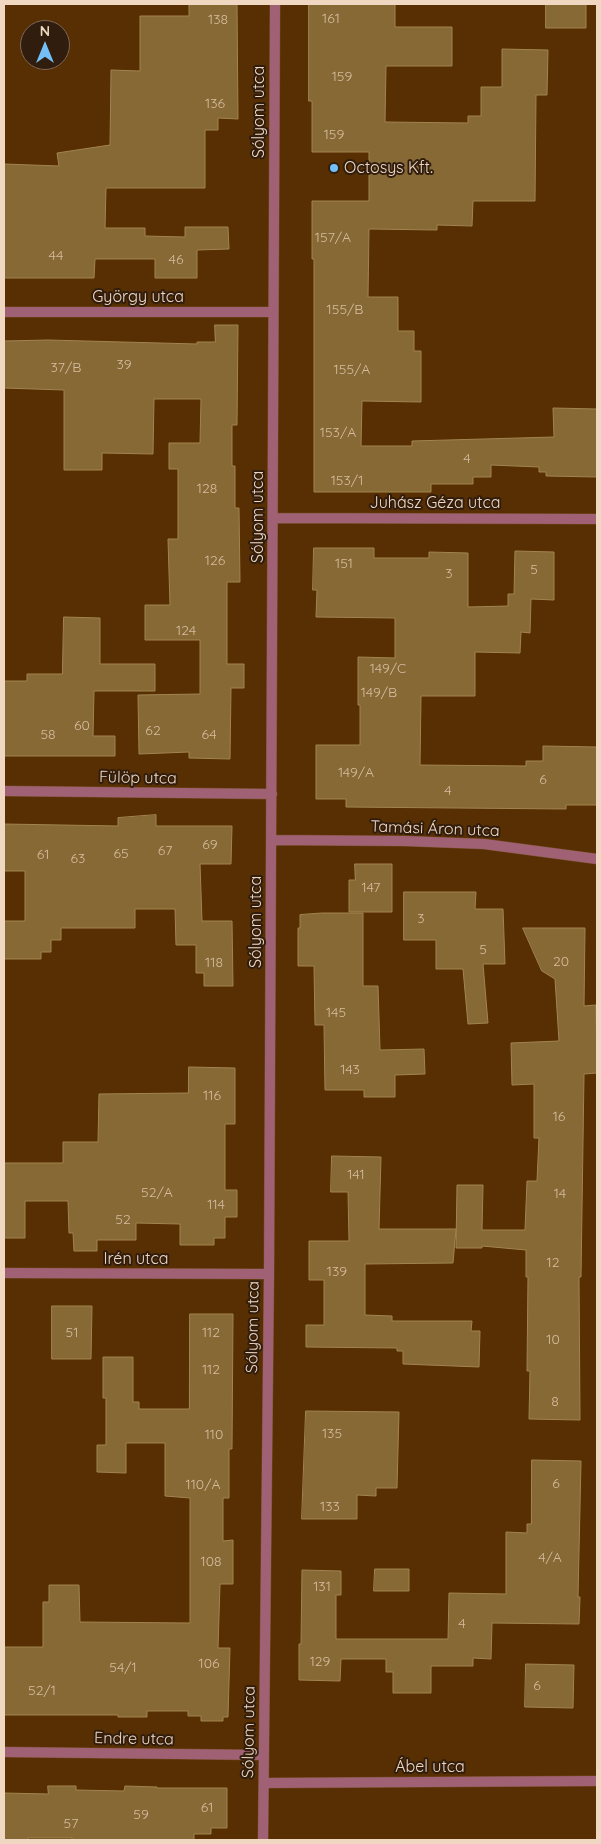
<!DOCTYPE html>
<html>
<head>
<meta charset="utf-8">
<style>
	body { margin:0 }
	#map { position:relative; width:601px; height:1844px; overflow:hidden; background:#582f03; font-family:Quicksand,sans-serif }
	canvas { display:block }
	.frame { position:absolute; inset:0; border:5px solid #f0d7c2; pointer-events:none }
	.north { position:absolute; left:20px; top:20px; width:50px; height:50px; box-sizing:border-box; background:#301d0d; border:1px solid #7d6755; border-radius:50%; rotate:0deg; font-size:14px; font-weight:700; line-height:20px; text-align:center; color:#f0d7c2 }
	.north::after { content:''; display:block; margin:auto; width:18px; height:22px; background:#74c0f6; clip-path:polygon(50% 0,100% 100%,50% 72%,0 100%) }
</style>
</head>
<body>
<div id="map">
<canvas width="601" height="1844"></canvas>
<div class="frame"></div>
<div class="north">N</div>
</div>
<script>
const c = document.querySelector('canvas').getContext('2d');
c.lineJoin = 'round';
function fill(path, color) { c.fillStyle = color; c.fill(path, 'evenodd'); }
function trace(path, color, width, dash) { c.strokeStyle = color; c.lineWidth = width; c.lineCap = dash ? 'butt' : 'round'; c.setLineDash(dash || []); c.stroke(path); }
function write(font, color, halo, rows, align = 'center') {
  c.font = font + ' Quicksand,sans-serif'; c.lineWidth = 4; c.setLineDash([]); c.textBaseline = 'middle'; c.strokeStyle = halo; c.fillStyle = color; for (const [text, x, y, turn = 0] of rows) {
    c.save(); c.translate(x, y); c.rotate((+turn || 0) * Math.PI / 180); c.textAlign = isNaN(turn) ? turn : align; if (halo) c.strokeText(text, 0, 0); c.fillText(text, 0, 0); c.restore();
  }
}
const building = new Path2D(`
	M 237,4 L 238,119 L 218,118 L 218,130 L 205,130 L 205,188 L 106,188 L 105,228 L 145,228 L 145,236 L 185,237 L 185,227 L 228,227 L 229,249 L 197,250 L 197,278 L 155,278 L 155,259 L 95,259 L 94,278 L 4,278 L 4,164 L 59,166 L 57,153 L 110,145 L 111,70 L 140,71 L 140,16 L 189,16 L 189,5 Z
	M 309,4 L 395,4 L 395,27 L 452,27 L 452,66 L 386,66 L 385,122 L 468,123 L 468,116 L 481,116 L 481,87 L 502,87 L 502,49 L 548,50 L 547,95 L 536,95 L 535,201 L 473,201 L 472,226 L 437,225 L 437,230 L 369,229 L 368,297 L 398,297 L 398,331 L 414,331 L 414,351 L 421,351 L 421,402 L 362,401 L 361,446 L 412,446 L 412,441 L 554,437 L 553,408 L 597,409 L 597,477 L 546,476 L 546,472 L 539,472 L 539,467 L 491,465 L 491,477 L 473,477 L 473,484 L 431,484 L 431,492 L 314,492 L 314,259 L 312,259 L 312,201 L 369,201 L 369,152 L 312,152 L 312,101 L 309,101 Z
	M 546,4 L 586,4 L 586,28 L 546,28 Z
	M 215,325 L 238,325 L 237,425 L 232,425 L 232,466 L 235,466 L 235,508 L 239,508 L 240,582 L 227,582 L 227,664 L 244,664 L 244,688 L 231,688 L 230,759 L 189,758 L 189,752 L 139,754 L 138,695 L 200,694 L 200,640 L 145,640 L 145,605 L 170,605 L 168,539 L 178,539 L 178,469 L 169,469 L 169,443 L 200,443 L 201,399 L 154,399 L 153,454 L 102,453 L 102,470 L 64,470 L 64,390 L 4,388 L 4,341 L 48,340 L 197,344 L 197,342 L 215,342 Z
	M 314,548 L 374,548 L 374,558 L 429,558 L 429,552 L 468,553 L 468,607 L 508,606 L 508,594 L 514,594 L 515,551 L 554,552 L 554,600 L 531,599 L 530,633 L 521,632 L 520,653 L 475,652 L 475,696 L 421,696 L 420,765 L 526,766 L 526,761 L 543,761 L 543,746 L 597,747 L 597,805 L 566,805 L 566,809 L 346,807 L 346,799 L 316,799 L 316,745 L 360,745 L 360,705 L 358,705 L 358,657 L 395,658 L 395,618 L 316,617 L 317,590 L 313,590 Z
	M 64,617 L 100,618 L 100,664 L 155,664 L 155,691 L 94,691 L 93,736 L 115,736 L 115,756 L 4,756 L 4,681 L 27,681 L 27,674 L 62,674 Z
	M 156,815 L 156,826 L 232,826 L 231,864 L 200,864 L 202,921 L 232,921 L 233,986 L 204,986 L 204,973 L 196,973 L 196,945 L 176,945 L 175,909 L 135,909 L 135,928 L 61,928 L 61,940 L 51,940 L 51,952 L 41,952 L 41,959 L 4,959 L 4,921 L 25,921 L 25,871 L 4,871 L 4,824 L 118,826 L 118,818 Z
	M 355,864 L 392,864 L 392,912 L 349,912 L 349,880 L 355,880 Z
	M 404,892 L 476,892 L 475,909 L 503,909 L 505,964 L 483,964 L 488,1023 L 468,1024 L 463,969 L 436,969 L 436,940 L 404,940 Z
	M 322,913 L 363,913 L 363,986 L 378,986 L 380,1050 L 424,1049 L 425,1074 L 395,1075 L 395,1097 L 364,1097 L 364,1090 L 325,1090 L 324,1025 L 315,1025 L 314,966 L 298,966 L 298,928 L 300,928 L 300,915 Z
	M 523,928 L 585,928 L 584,1006 L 596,1005 L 597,1073 L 584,1074 L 581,1277 L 579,1277 L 580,1420 L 529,1419 L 530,1371 L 527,1371 L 528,1277 L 526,1277 L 526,1250 L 482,1246 L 482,1248 L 456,1248 L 457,1185 L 483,1185 L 482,1230 L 525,1230 L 527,1181 L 537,1181 L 539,1138 L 534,1138 L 534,1084 L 512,1085 L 511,1043 L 559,1041 L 555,979 L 542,971 Z
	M 189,1067 L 235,1068 L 235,1124 L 225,1124 L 225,1190 L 237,1190 L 237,1217 L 225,1217 L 225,1238 L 214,1238 L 214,1245 L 180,1245 L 180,1224 L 136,1223 L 136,1240 L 97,1240 L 97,1251 L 74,1251 L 73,1233 L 69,1233 L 68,1201 L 25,1201 L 25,1238 L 4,1238 L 4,1163 L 63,1163 L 63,1142 L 98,1142 L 99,1094 L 188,1093 Z
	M 332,1156 L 381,1157 L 379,1229 L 456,1229 L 453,1263 L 365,1264 L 365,1315 L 392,1316 L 392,1321 L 472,1321 L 471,1331 L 480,1331 L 479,1367 L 403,1364 L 403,1351 L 397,1351 L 397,1348 L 306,1347 L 306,1325 L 324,1325 L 324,1280 L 309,1280 L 309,1241 L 349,1241 L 348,1192 L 331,1192 Z
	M 52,1306 L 92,1306 L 91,1359 L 52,1359 Z
	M 190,1314 L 233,1314 L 232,1449 L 229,1449 L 229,1498 L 223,1498 L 223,1541 L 233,1540 L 233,1584 L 220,1584 L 218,1648 L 230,1648 L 228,1717 L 223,1717 L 223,1721 L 201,1721 L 201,1716 L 188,1716 L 188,1711 L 147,1711 L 147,1717 L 118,1717 L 118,1715 L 4,1715 L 4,1647 L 43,1647 L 43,1602 L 49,1602 L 49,1585 L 79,1585 L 80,1622 L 190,1623 L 190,1498 L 165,1496 L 165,1443 L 126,1443 L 126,1473 L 97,1472 L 97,1445 L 106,1445 L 106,1398 L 103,1398 L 103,1357 L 133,1357 L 133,1402 L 139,1402 L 139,1409 L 189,1409 Z
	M 306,1411 L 399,1412 L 397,1488 L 376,1488 L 376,1496 L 357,1495 L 357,1519 L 302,1519 Z
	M 532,1460 L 581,1461 L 578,1597 L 580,1597 L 579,1624 L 492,1623 L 491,1659 L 473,1658 L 473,1666 L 431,1666 L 431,1693 L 393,1693 L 393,1672 L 386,1672 L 386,1659 L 341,1659 L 340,1681 L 299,1680 L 299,1644 L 301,1644 L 302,1570 L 341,1571 L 341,1595 L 336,1595 L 336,1639 L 448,1639 L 449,1593 L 506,1594 L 506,1532 L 527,1533 L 527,1524 L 531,1524 Z
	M 375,1569 L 409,1569 L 409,1591 L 374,1591 Z
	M 526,1664 L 574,1665 L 573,1708 L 525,1707 Z
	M 48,1786 L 76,1786 L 76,1790 L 124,1791 L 125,1786 L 157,1787 L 157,1788 L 227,1788 L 227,1828 L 211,1828 L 211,1834 L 194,1834 L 194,1840 L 72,1840 L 72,1838 L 28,1838 L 28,1840 L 4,1840 L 4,1793 L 48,1794 Z`);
fill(building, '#866935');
trace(building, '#a2844f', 1);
const minor = new Path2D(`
	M 4,312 L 273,312
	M 273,518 L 597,519
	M 4,791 L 272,794
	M 271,840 L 404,841 L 484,844 L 597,859
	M 4,1273 L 269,1274
	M 4,1752 L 264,1755
	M 264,1783 L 597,1781
	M 263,1840 L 269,1274 L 275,4`);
trace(minor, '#734d25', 11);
trace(minor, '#a16174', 10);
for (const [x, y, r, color] of [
	[334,168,5,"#74c0f6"]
]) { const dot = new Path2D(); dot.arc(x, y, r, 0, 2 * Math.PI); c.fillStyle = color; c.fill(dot); trace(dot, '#301d0d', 2); }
write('14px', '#d6bc9f', null, [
	["161",331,19],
	["138",218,20],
	["159",342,77],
	["136",215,104],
	["159",334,135],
	["157/A",333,238],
	["44",56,256],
	["46",176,260],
	["155/B",345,310],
	["39",124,365],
	["37/B",66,368],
	["155/A",352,370],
	["153/A",338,433],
	["4",467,459],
	["153/1",347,481],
	["128",207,489],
	["126",215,561],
	["151",344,564],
	["5",534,570],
	["3",449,574],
	["124",186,631],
	["149/C",388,669],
	["149/B",379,693],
	["60",82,726],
	["62",153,731],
	["58",48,735],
	["64",209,735],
	["149/A",356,773],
	["6",543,780],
	["4",448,791],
	["69",210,845],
	["67",165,851],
	["65",121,854],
	["61",43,855],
	["63",78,859],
	["147",371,888],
	["3",421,919],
	["5",483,950],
	["20",561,962],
	["118",214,963],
	["145",336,1013],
	["143",350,1070],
	["116",212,1096],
	["16",559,1117],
	["141",356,1175],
	["52/A",157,1193],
	["14",560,1194],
	["114",216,1205],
	["52",123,1220],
	["12",553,1263],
	["139",337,1272],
	["51",72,1333],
	["112",211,1333],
	["10",553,1340],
	["112",211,1370],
	["8",555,1402],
	["135",332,1434],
	["110",214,1435],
	["6",556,1484],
	["110/A",203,1485],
	["133",330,1507],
	["4/A",550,1558],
	["108",211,1562],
	["131",322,1587],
	["4",462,1624],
	["129",320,1662],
	["106",209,1664],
	["54/1",123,1668],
	["6",537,1686],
	["52/1",42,1691],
	["61",207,1808],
	["59",141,1815],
	["57",71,1824]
]);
write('16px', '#f0d7c2', '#301d0d', [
	["Sólyom utca",259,112,-90],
	["György utca",138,297],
	["Juhász Géza utca",435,503],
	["Sólyom utca",258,517,-90],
	["Fülöp utca",138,778,1],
	["Tamási Áron utca",435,829,2],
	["Sólyom utca",256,922,-90],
	["Irén utca",136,1259],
	["Sólyom utca",253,1327,-89],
	["Sólyom utca",249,1732,-89],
	["Endre utca",134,1739,1],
	["Ábel utca",430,1767]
]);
write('16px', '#f0d7c2', '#301d0d', [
	["Octosys Kft.",344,168]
], 'left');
</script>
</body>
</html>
